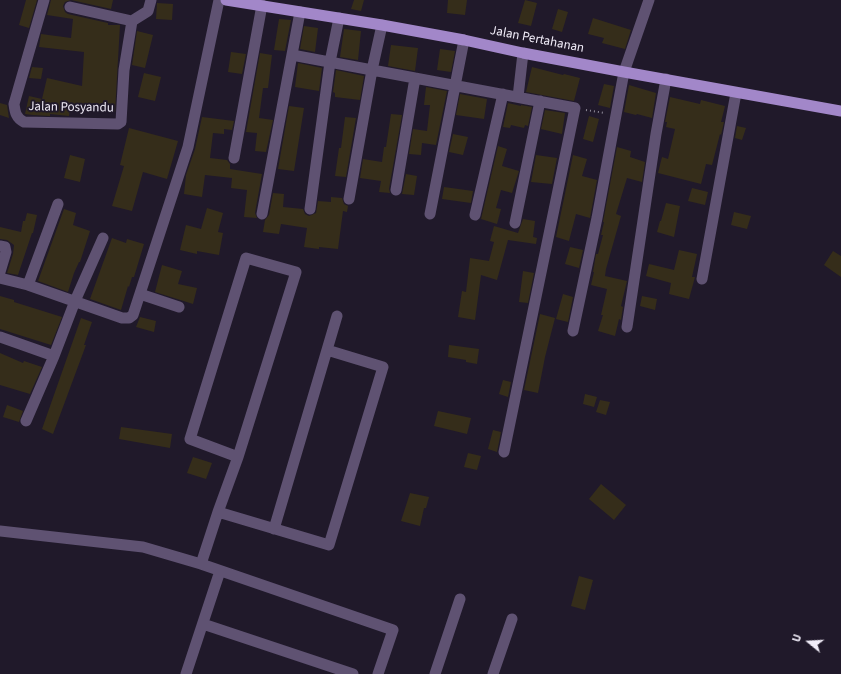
<!DOCTYPE html>
<html>
<head>
<meta charset="utf-8">
<style>
	body { margin:0 }
	#map { position:relative; width:841px; height:674px; overflow:hidden; background:#20192a; font-family:"Source Sans 3",sans-serif }
	canvas { display:block }
	.north { position:absolute; left:789px; top:622px; width:40px; height:40px; -webkit-text-stroke:3px #20192a; paint-order:stroke; rotate:288deg; font-size:11px; font-weight:700; line-height:16px; text-align:center; color:#f0ecf8 }
	.north::after { content:''; display:block; margin:auto; width:14px; height:18px; background:#f0ecf8; clip-path:polygon(50% 0,100% 100%,50% 72%,0 100%) }
</style>
</head>
<body>
<div id="map">
<canvas width="841" height="674"></canvas>
<div class="north">U</div>
</div>
<script>
const c = document.querySelector('canvas').getContext('2d');
c.lineJoin = 'round';
function fill(path, color) { c.fillStyle = color; c.fill(path, 'evenodd'); }
function trace(path, color, width, dash) { c.strokeStyle = color; c.lineWidth = width; c.lineCap = dash ? 'butt' : 'round'; c.setLineDash(dash || []); c.stroke(path); }
function write(font, color, halo, rows, align = 'center') {
  c.font = font + ' "Source Sans 3",sans-serif'; c.lineWidth = 4; c.setLineDash([]); c.textBaseline = 'middle'; c.strokeStyle = halo; c.fillStyle = color; for (const [text, x, y, turn = 0] of rows) {
    c.save(); c.translate(x, y); c.rotate((+turn || 0) * Math.PI / 180); c.textAlign = isNaN(turn) ? turn : align; if (halo) c.strokeText(text, 0, 0); c.fillText(text, 0, 0); c.restore();
  }
}
fill(new Path2D(`
	M 26,0 L 37,0 L 29,28 L 19,25 Z
	M 51,0 L 113,0 L 111,9 L 71,0 L 65,2 L 63,6 L 65,12 L 68,14 L 108,23 L 108,25 L 120,25 L 115,112 L 70,110 L 69,116 L 50,114 L 50,116 L 33,115 L 25,114 L 29,96 L 42,99 L 47,78 L 82,86 L 84,52 L 39,47 L 41,34 L 71,38 L 73,19 L 47,15 Z
	M 354,0 L 364,0 L 361,11 L 351,9 Z
	M 448,0 L 467,0 L 465,15 L 447,13 Z
	M 525,0 L 537,3 L 531,26 L 518,23 Z
	M 157,3 L 173,4 L 172,20 L 156,19 Z
	M 558,9 L 568,12 L 562,32 L 552,29 Z
	M 593,18 L 631,30 L 625,49 L 602,43 L 604,38 L 588,34 Z
	M 279,19 L 291,20 L 285,51 L 274,50 Z
	M 304,26 L 318,28 L 315,52 L 300,49 Z
	M 344,29 L 361,31 L 358,60 L 340,57 Z
	M 137,31 L 153,35 L 145,68 L 132,65 Z
	M 391,45 L 418,48 L 415,71 L 388,66 Z
	M 440,49 L 455,51 L 451,72 L 437,70 Z
	M 231,52 L 246,54 L 242,74 L 228,72 Z
	M 260,53 L 272,55 L 268,88 L 263,88 L 259,118 L 273,120 L 266,152 L 255,151 L 257,133 L 246,132 Z
	M 298,63 L 322,68 L 319,91 L 295,87 Z
	M 32,67 L 43,68 L 41,79 L 29,78 Z
	M 532,67 L 563,75 L 564,74 L 580,78 L 574,101 L 526,92 Z
	M 336,70 L 364,76 L 360,100 L 335,97 L 335,93 L 333,92 Z
	M 144,73 L 161,77 L 155,101 L 138,97 Z
	M 604,84 L 614,86 L 610,108 L 598,105 Z
	M 629,85 L 656,93 L 652,118 L 637,114 L 636,115 L 624,112 Z
	M 426,87 L 447,91 L 436,145 L 422,143 L 421,155 L 409,154 L 413,129 L 427,131 L 430,105 L 424,105 Z
	M 460,94 L 487,99 L 484,119 L 456,115 Z
	M 670,97 L 700,104 L 701,100 L 725,106 L 721,122 L 724,122 L 721,135 L 720,134 L 712,165 L 706,164 L 701,184 L 658,173 L 662,157 L 668,159 L 675,129 L 666,127 L 667,122 L 665,122 Z
	M 0,103 L 7,105 L 9,118 L 0,115 Z
	M 508,103 L 521,106 L 521,105 L 532,107 L 528,126 L 525,125 L 524,128 L 511,125 L 510,128 L 503,127 Z
	M 289,106 L 304,108 L 294,171 L 278,169 Z
	M 545,110 L 565,113 L 562,134 L 541,129 Z
	M 391,114 L 402,115 L 389,189 L 390,193 L 379,192 L 381,181 L 360,178 L 363,159 L 382,162 L 384,147 L 386,147 Z
	M 589,116 L 599,119 L 593,142 L 583,139 Z
	M 202,117 L 234,121 L 232,130 L 224,129 L 224,134 L 213,133 L 210,158 L 227,160 L 230,164 L 230,169 L 262,174 L 255,213 L 257,218 L 244,217 L 247,190 L 231,188 L 232,178 L 205,175 L 202,197 L 184,194 L 186,175 L 195,149 Z
	M 345,117 L 356,118 L 346,177 L 335,176 L 339,148 L 341,148 Z
	M 737,126 L 746,128 L 742,140 L 735,138 Z
	M 129,128 L 178,141 L 167,179 L 143,172 L 132,211 L 112,206 L 124,166 L 120,165 Z
	M 453,134 L 468,137 L 463,155 L 449,152 Z
	M 498,146 L 507,149 L 502,166 L 519,171 L 512,193 L 501,190 L 496,208 L 501,209 L 497,224 L 481,219 Z
	M 617,147 L 631,151 L 630,157 L 645,162 L 642,182 L 627,178 L 616,214 L 621,216 L 606,269 L 605,276 L 627,281 L 621,306 L 623,307 L 621,320 L 619,319 L 615,336 L 598,331 L 603,315 L 601,315 L 607,289 L 591,285 L 594,272 L 593,272 L 596,254 L 598,254 L 603,235 L 601,235 L 604,222 L 603,222 Z
	M 70,155 L 85,159 L 80,182 L 64,178 Z
	M 536,155 L 557,158 L 552,184 L 531,182 Z
	M 573,155 L 587,159 L 582,176 L 597,180 L 590,218 L 576,214 L 569,241 L 556,237 Z
	M 406,174 L 417,176 L 414,195 L 402,194 Z
	M 444,187 L 473,191 L 471,203 L 442,199 Z
	M 692,188 L 708,192 L 705,205 L 688,201 Z
	M 273,193 L 284,194 L 283,207 L 303,209 L 305,214 L 309,216 L 316,213 L 318,201 L 331,202 L 331,197 L 342,198 L 344,204 L 348,206 L 347,212 L 343,211 L 338,249 L 319,247 L 319,249 L 304,247 L 307,228 L 281,224 L 279,234 L 263,232 L 265,220 L 269,215 Z
	M 666,203 L 680,206 L 674,237 L 657,232 L 660,221 L 661,221 Z
	M 207,208 L 223,213 L 218,232 L 223,233 L 219,255 L 197,251 L 197,254 L 180,250 L 186,225 L 201,229 Z
	M 64,209 L 76,213 L 73,225 L 90,231 L 80,262 L 79,262 L 74,273 L 68,292 L 38,281 Z
	M 734,212 L 751,216 L 747,229 L 731,225 Z
	M 27,213 L 37,215 L 33,233 L 32,233 L 18,275 L 7,273 L 13,254 L 14,245 L 7,240 L 0,239 L 0,227 L 21,232 L 23,221 L 25,221 Z
	M 523,219 L 535,221 L 533,237 L 537,238 L 536,244 L 508,240 L 497,280 L 481,275 L 475,320 L 458,317 L 462,291 L 466,292 L 470,258 L 489,261 L 494,242 L 490,241 L 494,226 L 518,233 Z
	M 112,238 L 126,243 L 127,239 L 144,244 L 134,277 L 132,277 L 129,287 L 128,286 L 121,310 L 90,299 Z
	M 570,247 L 583,250 L 579,268 L 565,264 Z
	M 679,250 L 697,254 L 692,277 L 695,277 L 689,299 L 669,294 L 671,283 L 646,276 L 649,264 L 674,270 Z
	M 833,251 L 841,256 L 841,277 L 824,265 Z
	M 162,265 L 182,271 L 178,284 L 197,288 L 193,304 L 155,292 Z
	M 523,271 L 534,273 L 528,303 L 519,302 Z
	M 563,294 L 573,297 L 568,322 L 556,319 Z
	M 0,296 L 14,300 L 14,302 L 62,317 L 51,345 L 0,329 Z
	M 642,296 L 657,299 L 655,310 L 640,306 Z
	M 540,314 L 555,318 L 545,357 L 538,393 L 524,390 Z
	M 140,317 L 156,321 L 154,332 L 136,327 Z
	M 81,318 L 92,322 L 84,345 L 86,345 L 53,434 L 42,429 Z
	M 449,345 L 479,349 L 477,364 L 466,362 L 466,360 L 448,357 Z
	M 0,353 L 23,363 L 24,361 L 42,367 L 30,394 L 0,385 Z
	M 503,380 L 511,382 L 508,397 L 499,394 Z
	M 585,394 L 597,397 L 594,407 L 583,404 Z
	M 600,400 L 610,402 L 606,415 L 596,412 Z
	M 7,405 L 23,411 L 19,422 L 3,417 Z
	M 438,411 L 471,418 L 467,434 L 434,426 Z
	M 121,427 L 172,434 L 170,448 L 119,439 Z
	M 493,430 L 501,432 L 497,452 L 488,449 Z
	M 468,453 L 481,456 L 477,470 L 464,467 Z
	M 193,457 L 212,463 L 206,479 L 187,473 Z
	M 601,484 L 626,505 L 614,520 L 589,499 Z
	M 410,493 L 429,497 L 426,508 L 424,508 L 420,526 L 401,521 Z
	M 579,576 L 593,580 L 585,610 L 571,606 Z`), '#352d1a');
trace(new Path2D(`
	M 586,110 L 605,113`), '#8f8a98', 2, [1, 3]);
trace(new Path2D(`
	M 44,0 L 14,104 C 15,112 16,118 24,122 L 118,124 L 121,122 L 124,70 L 132,21
	M 70,7 L 132,21 L 148,11 L 151,0
	M 292,55 L 575,108 L 504,452
	M 518,97 L 523,53
	M 234,158 L 262,5
	M 396,190 L 415,78
	M 349,199 L 372,70 L 382,25
	M 310,209 L 330,62 L 339,18
	M 262,214 L 300,12
	M 430,214 L 464,40
	M 475,215 L 503,94
	M 515,223 L 540,101
	M 0,246 L 5,247 L 6,252 L 0,272
	M 0,278 L 28,285 L 122,318 L 129,318 L 133,315 L 188,147 L 219,0
	M 702,279 L 736,93
	M 28,285 L 58,204
	M 140,294 L 179,307
	M 627,327 L 656,134 L 666,79
	M 573,331 L 597,218 L 624,72 L 649,0
	M 0,337 L 54,356
	M 26,421 L 54,356 L 75,301 L 103,238
	M 218,512 L 329,545 L 383,367 L 327,350
	M 274,529 L 337,316
	M 0,531 L 143,547 L 201,564 L 393,630 L 378,674
	M 201,564 L 218,512 L 238,457 L 296,272 L 246,258 L 190,439 L 238,457
	M 203,624 L 353,674
	M 186,674 L 220,571
	M 435,674 L 460,599
	M 493,674 L 512,619`), '#5f5272', 11);
trace(new Path2D(`
	M 226,0 L 382,25 L 464,40 L 523,53 L 624,72 L 841,111`), '#a287c9', 11);
write('13px', '#f0ecf8', '#20192a', [
	["Jalan Pertahanan",537,40,11],
	["Jalan Posyandu",71,108,1]
]);
</script>
</body>
</html>
